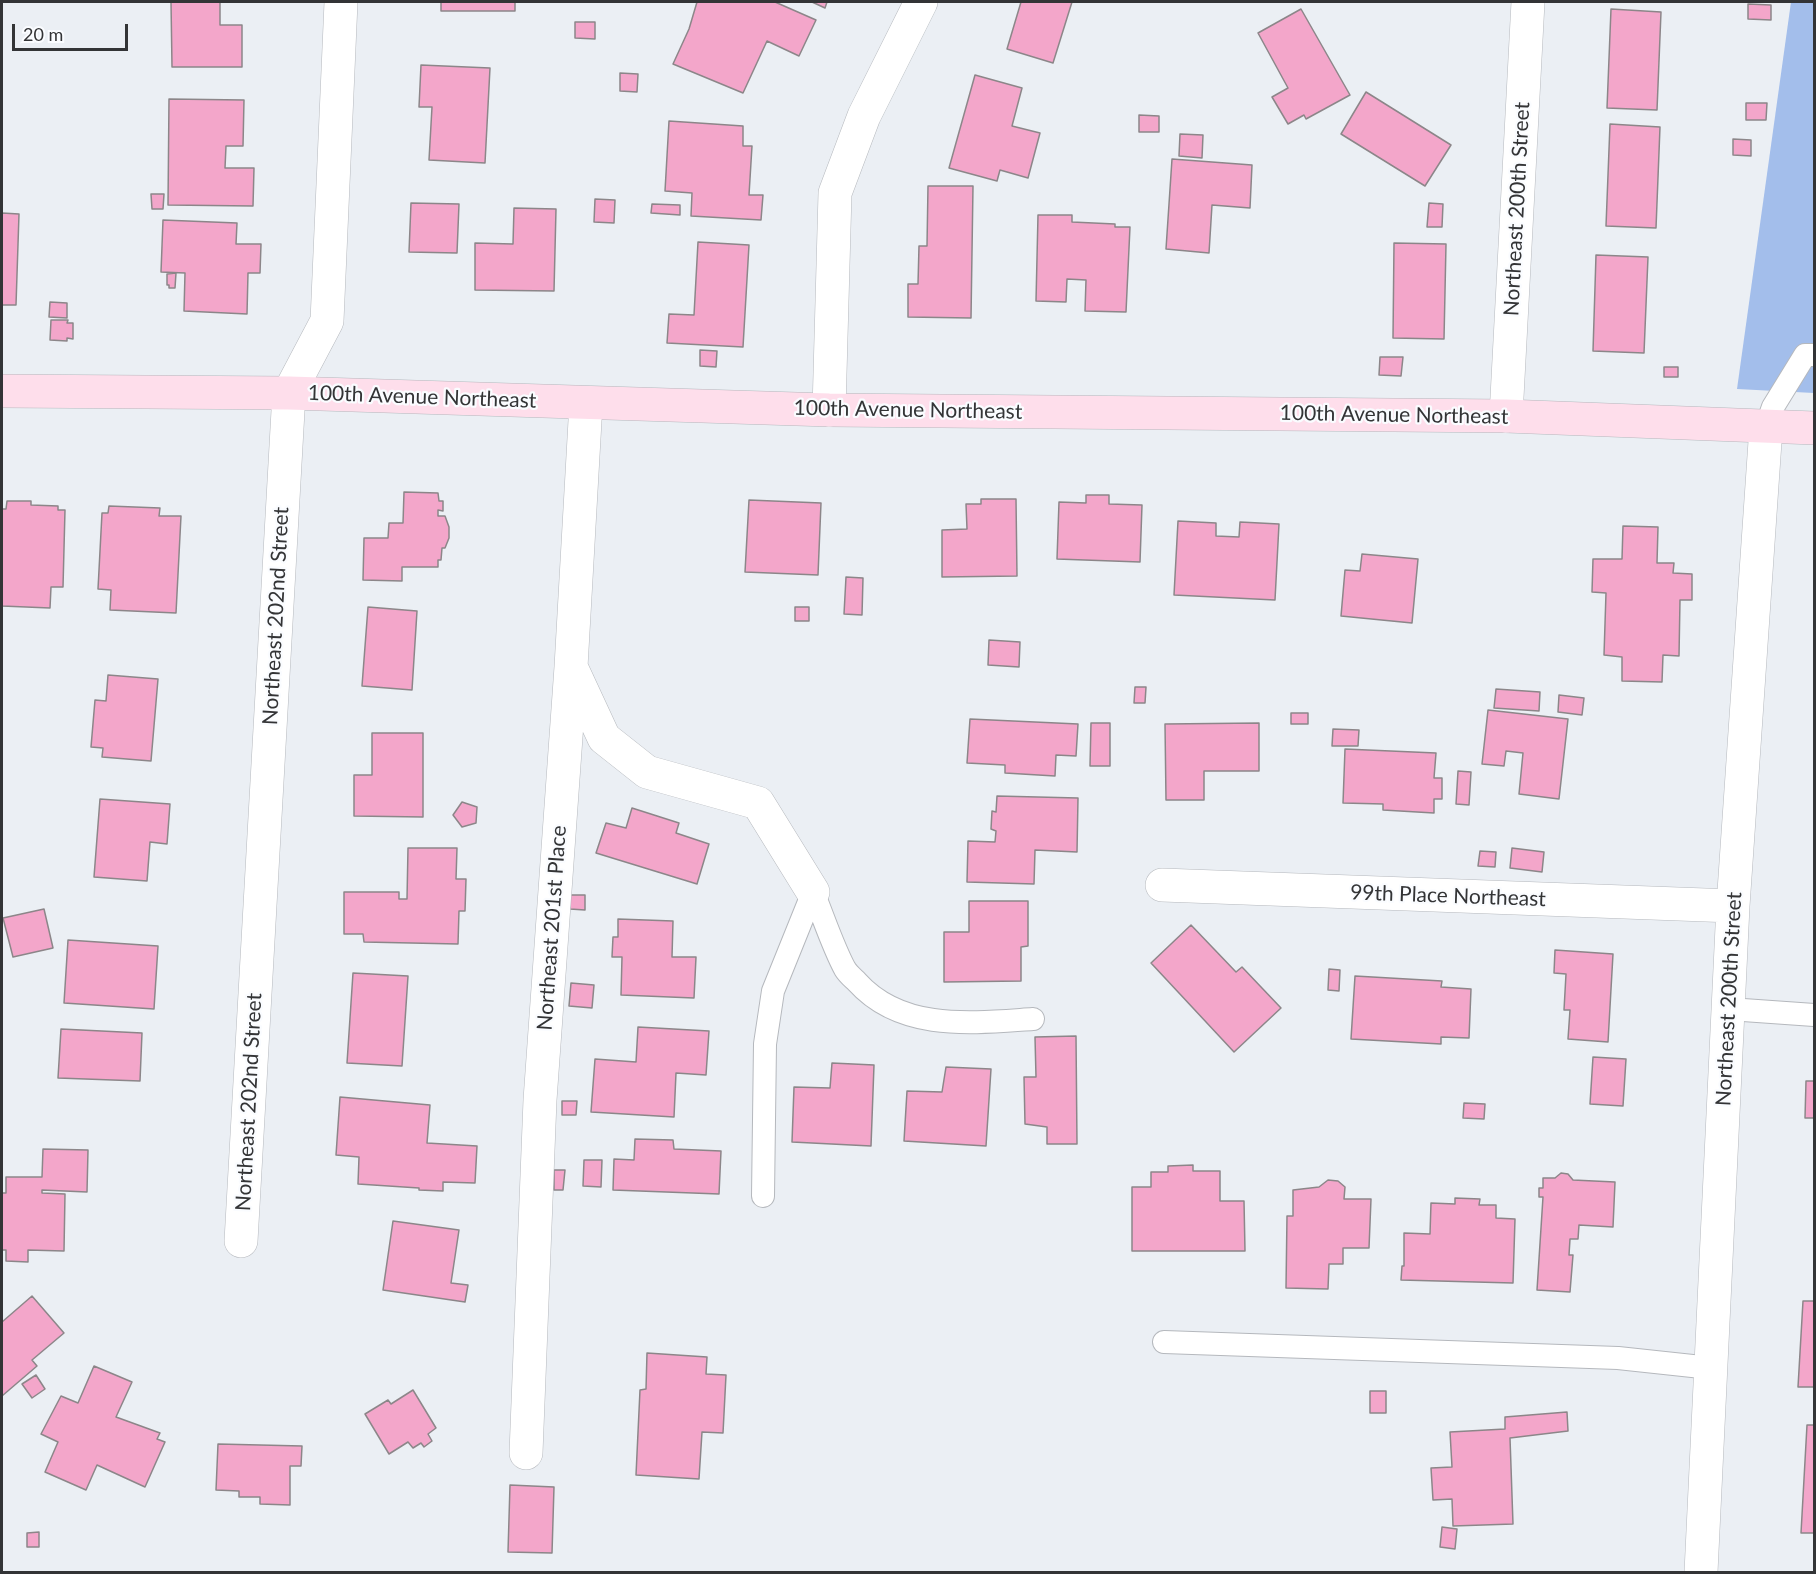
<!DOCTYPE html>
<html>
<head>
<meta charset="utf-8">
<style>
	body { margin:0 }
	#map { position:relative; width:1816px; height:1574px; overflow:hidden; background:#ebeff4; font-family:Lato,sans-serif }
	canvas { display:block }
	.frame { position:absolute; inset:0; border:3px solid #333436; pointer-events:none }
	.scale { position:absolute; left:12px; top:24px; width:116px; height:27px; box-sizing:border-box; border:3px solid #333436; border-top:0; padding-left:8px; font-size:18px; line-height:21px; white-space:nowrap; color:#333436; -webkit-text-stroke:4px #fafcff; paint-order:stroke }
</style>
</head>
<body>
<div id="map">
<canvas width="1816" height="1574"></canvas>
<div class="frame"></div>
<div class="scale">20 m</div>
</div>
<script>
const c = document.querySelector('canvas').getContext('2d');
c.lineJoin = 'round';
function fill(path, color) { c.fillStyle = color; c.fill(path, 'evenodd'); }
function trace(path, color, width, dash) { c.strokeStyle = color; c.lineWidth = width; c.lineCap = dash ? 'butt' : 'round'; c.setLineDash(dash || []); c.stroke(path); }
function write(font, color, halo, rows, align = 'center') {
  c.font = font + ' Lato,sans-serif'; c.lineWidth = 4.5; c.setLineDash([]); c.textBaseline = 'middle'; c.strokeStyle = halo; c.fillStyle = color; for (const [text, x, y, turn = 0] of rows) {
    c.save(); c.translate(x, y); c.rotate((+turn || 0) * Math.PI / 180); c.textAlign = isNaN(turn) ? turn : align; if (halo) c.strokeText(text, 0, 0); c.fillText(text, 0, 0); c.restore();
  }
}
fill(new Path2D(`
	M 1791,2 L 1814,2 L 1814,393 L 1737,389 Z`), '#a3beeb');
const building = new Path2D(`
	M 171,2 L 220,2 L 220,25 L 242,25 L 242,67 L 172,67 Z
	M 441,2 L 515,2 L 515,11 L 441,11 Z
	M 697,2 L 775,2 L 816,20 L 799,56 L 767,41 L 743,93 L 673,64 L 689,29 Z
	M 812,2 L 827,2 L 825,8 Z
	M 1021,2 L 1072,2 L 1053,63 L 1007,49 Z
	M 1748,4 L 1771,5 L 1771,20 L 1748,19 Z
	M 1301,9 L 1350,95 L 1306,119 L 1304,115 L 1288,124 L 1272,97 L 1288,88 L 1258,33 Z
	M 1611,9 L 1661,12 L 1657,110 L 1607,108 Z
	M 575,22 L 595,22 L 595,39 L 575,38 Z
	M 421,65 L 490,68 L 485,163 L 429,160 L 432,107 L 419,107 Z
	M 620,73 L 638,74 L 637,92 L 620,91 Z
	M 975,75 L 1022,88 L 1012,126 L 1040,133 L 1028,178 L 1000,170 L 997,181 L 949,168 Z
	M 1366,92 L 1451,145 L 1425,186 L 1341,134 Z
	M 169,99 L 244,100 L 243,146 L 226,146 L 225,168 L 254,168 L 253,206 L 168,205 Z
	M 1746,103 L 1767,103 L 1766,120 L 1746,120 Z
	M 1139,115 L 1159,116 L 1159,132 L 1139,132 Z
	M 669,121 L 743,126 L 743,146 L 752,146 L 749,195 L 763,195 L 761,220 L 691,216 L 692,193 L 665,191 Z
	M 1610,124 L 1660,127 L 1656,228 L 1606,226 Z
	M 1180,134 L 1203,135 L 1202,158 L 1179,156 Z
	M 1733,139 L 1751,140 L 1751,156 L 1733,155 Z
	M 1172,159 L 1252,165 L 1250,208 L 1212,205 L 1209,253 L 1166,249 Z
	M 928,186 L 973,186 L 971,318 L 908,317 L 908,284 L 918,284 L 919,246 L 927,246 Z
	M 151,194 L 164,194 L 163,209 L 152,209 Z
	M 595,199 L 615,200 L 614,223 L 594,222 Z
	M 411,203 L 459,204 L 457,253 L 409,252 Z
	M 1429,203 L 1443,204 L 1442,227 L 1427,227 Z
	M 652,204 L 680,205 L 680,215 L 651,213 Z
	M 514,208 L 556,209 L 554,291 L 475,290 L 475,243 L 513,244 Z
	M 2,213 L 19,214 L 16,305 L 2,305 Z
	M 1038,215 L 1072,215 L 1072,222 L 1115,224 L 1115,227 L 1130,227 L 1126,312 L 1085,311 L 1086,280 L 1067,279 L 1066,302 L 1036,301 Z
	M 163,220 L 237,223 L 236,244 L 261,244 L 260,273 L 248,273 L 247,314 L 184,311 L 185,273 L 161,272 Z
	M 698,242 L 749,245 L 743,347 L 667,343 L 669,314 L 694,315 Z
	M 1394,243 L 1446,244 L 1444,339 L 1393,338 Z
	M 1596,255 L 1648,257 L 1644,353 L 1593,351 Z
	M 176,273 L 175,288 L 169,288 L 169,285 L 167,285 L 167,274 Z
	M 50,302 L 67,303 L 67,318 L 49,317 Z
	M 51,320 L 68,320 L 67,323 L 73,323 L 73,339 L 67,338 L 67,341 L 50,340 Z
	M 700,350 L 717,351 L 716,367 L 700,366 Z
	M 1380,357 L 1403,357 L 1401,376 L 1379,375 Z
	M 1664,367 L 1678,367 L 1678,377 L 1664,377 Z
	M 404,492 L 438,493 L 439,501 L 443,501 L 443,511 L 438,510 L 438,516 L 445,516 L 449,527 L 449,538 L 445,548 L 442,548 L 441,560 L 438,560 L 438,567 L 402,567 L 402,581 L 363,580 L 364,538 L 388,538 L 389,523 L 403,523 Z
	M 1086,495 L 1109,495 L 1109,504 L 1142,505 L 1140,562 L 1057,559 L 1059,502 L 1086,503 Z
	M 981,499 L 1016,499 L 1017,576 L 942,577 L 942,530 L 967,529 L 966,504 L 981,504 Z
	M 749,500 L 821,503 L 818,575 L 745,572 Z
	M 7,501 L 31,501 L 31,505 L 58,506 L 58,510 L 65,510 L 63,587 L 51,587 L 50,608 L 2,606 L 2,509 L 6,509 Z
	M 109,506 L 160,508 L 159,516 L 181,516 L 176,613 L 110,610 L 111,590 L 98,589 L 102,513 L 108,513 Z
	M 1178,521 L 1216,523 L 1216,536 L 1239,537 L 1240,522 L 1279,524 L 1275,600 L 1174,595 Z
	M 1623,526 L 1658,527 L 1657,563 L 1674,563 L 1673,573 L 1692,574 L 1692,600 L 1680,600 L 1679,656 L 1663,655 L 1662,682 L 1622,681 L 1622,657 L 1604,655 L 1606,593 L 1592,592 L 1593,559 L 1622,559 Z
	M 1362,554 L 1418,559 L 1412,623 L 1341,616 L 1345,570 L 1360,571 Z
	M 846,577 L 863,578 L 862,615 L 844,614 Z
	M 368,607 L 417,611 L 412,690 L 362,686 Z
	M 795,607 L 809,607 L 809,621 L 795,621 Z
	M 989,640 L 1020,642 L 1019,667 L 988,665 Z
	M 108,675 L 158,679 L 151,761 L 102,757 L 103,748 L 91,747 L 95,700 L 106,701 Z
	M 1135,687 L 1146,687 L 1145,703 L 1134,703 Z
	M 1496,689 L 1540,692 L 1539,711 L 1494,708 Z
	M 1559,695 L 1584,698 L 1582,715 L 1558,712 Z
	M 1488,710 L 1568,719 L 1559,799 L 1519,794 L 1523,753 L 1506,751 L 1504,766 L 1482,764 Z
	M 1291,713 L 1308,713 L 1308,724 L 1291,724 Z
	M 970,719 L 1078,724 L 1076,756 L 1056,755 L 1055,776 L 1005,773 L 1005,765 L 967,763 Z
	M 1091,723 L 1110,723 L 1110,766 L 1090,766 Z
	M 1259,723 L 1259,771 L 1204,771 L 1204,800 L 1166,800 L 1165,724 Z
	M 1333,729 L 1359,730 L 1358,746 L 1332,746 Z
	M 372,733 L 423,733 L 423,817 L 354,816 L 354,775 L 372,775 Z
	M 1345,749 L 1436,753 L 1434,778 L 1442,778 L 1442,799 L 1434,799 L 1434,813 L 1383,810 L 1383,804 L 1343,803 Z
	M 1458,771 L 1471,772 L 1469,805 L 1456,804 Z
	M 997,796 L 1078,798 L 1077,852 L 1035,850 L 1034,884 L 967,882 L 968,841 L 995,842 L 996,831 L 991,829 L 992,811 L 996,812 Z
	M 100,799 L 170,804 L 167,844 L 150,842 L 147,881 L 94,877 Z
	M 462,802 L 477,807 L 476,823 L 462,827 L 453,815 Z
	M 632,808 L 679,823 L 676,833 L 709,844 L 697,884 L 596,853 L 606,823 L 626,828 Z
	M 408,848 L 457,848 L 456,879 L 466,879 L 465,911 L 459,911 L 458,944 L 364,942 L 363,934 L 344,934 L 344,892 L 399,892 L 399,899 L 407,899 Z
	M 1512,848 L 1544,852 L 1542,872 L 1510,868 Z
	M 1480,851 L 1496,852 L 1495,867 L 1478,866 Z
	M 570,895 L 585,895 L 585,910 L 570,909 Z
	M 969,901 L 1028,901 L 1028,946 L 1021,947 L 1021,981 L 944,982 L 944,932 L 969,932 Z
	M 44,909 L 53,948 L 13,957 L 3,918 Z
	M 618,919 L 673,921 L 672,957 L 696,957 L 694,998 L 621,995 L 622,957 L 612,957 L 613,937 L 618,937 Z
	M 1191,925 L 1236,972 L 1242,967 L 1281,1008 L 1234,1052 L 1151,963 Z
	M 68,940 L 158,946 L 154,1009 L 64,1003 Z
	M 1555,950 L 1613,954 L 1608,1042 L 1568,1039 L 1570,1010 L 1564,1010 L 1566,974 L 1554,973 Z
	M 1329,969 L 1340,970 L 1339,991 L 1328,990 Z
	M 353,973 L 408,976 L 402,1066 L 347,1063 Z
	M 1355,976 L 1442,981 L 1441,987 L 1471,989 L 1469,1038 L 1441,1037 L 1441,1044 L 1351,1039 Z
	M 571,983 L 594,985 L 592,1008 L 569,1006 Z
	M 638,1027 L 709,1031 L 706,1075 L 676,1073 L 674,1117 L 591,1112 L 595,1059 L 636,1062 Z
	M 61,1029 L 142,1033 L 140,1081 L 58,1078 Z
	M 1076,1036 L 1077,1144 L 1047,1144 L 1047,1127 L 1025,1124 L 1024,1077 L 1036,1077 L 1035,1037 Z
	M 1593,1057 L 1626,1059 L 1623,1106 L 1590,1104 Z
	M 832,1063 L 874,1065 L 871,1146 L 792,1142 L 794,1087 L 830,1088 Z
	M 946,1067 L 991,1069 L 986,1146 L 904,1141 L 907,1091 L 942,1092 Z
	M 1806,1081 L 1814,1081 L 1814,1118 L 1805,1118 Z
	M 340,1097 L 430,1105 L 427,1143 L 477,1146 L 475,1183 L 443,1182 L 443,1191 L 419,1190 L 419,1188 L 358,1184 L 359,1157 L 336,1155 Z
	M 562,1101 L 577,1101 L 576,1115 L 562,1115 Z
	M 1464,1103 L 1485,1104 L 1484,1119 L 1463,1118 Z
	M 635,1139 L 673,1140 L 674,1149 L 721,1151 L 719,1194 L 613,1190 L 614,1159 L 634,1160 Z
	M 43,1149 L 88,1150 L 87,1192 L 42,1190 L 42,1193 L 65,1194 L 64,1251 L 28,1250 L 28,1262 L 6,1261 L 6,1250 L 2,1250 L 2,1193 L 6,1193 L 6,1177 L 42,1177 Z
	M 584,1160 L 602,1160 L 601,1187 L 583,1186 Z
	M 1193,1165 L 1193,1171 L 1220,1171 L 1220,1201 L 1244,1201 L 1245,1251 L 1132,1251 L 1132,1187 L 1151,1187 L 1151,1172 L 1168,1172 L 1168,1166 Z
	M 554,1170 L 565,1170 L 563,1190 L 554,1190 Z
	M 1561,1173 L 1568,1174 L 1573,1180 L 1615,1182 L 1613,1227 L 1579,1225 L 1578,1239 L 1570,1239 L 1569,1255 L 1573,1255 L 1570,1292 L 1537,1290 L 1543,1197 L 1539,1197 L 1539,1188 L 1543,1188 L 1543,1178 L 1555,1178 Z
	M 1328,1180 L 1338,1181 L 1345,1187 L 1344,1199 L 1371,1199 L 1369,1248 L 1343,1248 L 1343,1264 L 1329,1264 L 1328,1289 L 1286,1288 L 1287,1216 L 1293,1216 L 1293,1190 L 1319,1187 Z
	M 1455,1198 L 1480,1199 L 1479,1205 L 1496,1205 L 1496,1218 L 1515,1219 L 1513,1283 L 1401,1280 L 1402,1266 L 1404,1266 L 1404,1233 L 1430,1234 L 1431,1203 L 1455,1204 Z
	M 393,1221 L 459,1230 L 451,1283 L 468,1285 L 465,1302 L 383,1290 Z
	M 32,1296 L 64,1333 L 32,1360 L 37,1366 L 2,1396 L 2,1322 Z
	M 1803,1301 L 1814,1301 L 1814,1387 L 1798,1387 Z
	M 647,1353 L 707,1357 L 706,1374 L 726,1375 L 723,1433 L 702,1432 L 699,1479 L 636,1475 L 640,1390 L 646,1389 Z
	M 94,1366 L 132,1382 L 116,1417 L 160,1433 L 157,1439 L 165,1442 L 145,1487 L 97,1465 L 86,1490 L 45,1472 L 58,1442 L 41,1434 L 61,1396 L 78,1403 Z
	M 36,1375 L 45,1389 L 32,1398 L 22,1384 Z
	M 413,1390 L 436,1428 L 428,1434 L 432,1441 L 424,1447 L 421,1443 L 413,1448 L 408,1442 L 389,1454 L 365,1414 L 388,1400 L 391,1404 Z
	M 1370,1391 L 1386,1391 L 1386,1413 L 1370,1413 Z
	M 1567,1412 L 1568,1431 L 1510,1438 L 1513,1524 L 1453,1526 L 1452,1499 L 1433,1500 L 1431,1468 L 1452,1467 L 1450,1432 L 1505,1429 L 1505,1417 Z
	M 1807,1425 L 1814,1425 L 1814,1533 L 1801,1533 Z
	M 218,1444 L 302,1446 L 301,1466 L 290,1466 L 290,1505 L 260,1504 L 260,1497 L 239,1497 L 239,1491 L 216,1490 Z
	M 510,1485 L 554,1487 L 552,1553 L 508,1552 Z
	M 1442,1527 L 1457,1529 L 1455,1549 L 1440,1547 Z
	M 39,1532 L 39,1547 L 27,1547 L 27,1533 Z`);
fill(building, '#f3a6ca');
trace(building, '#8c8689', 1.5);
const lane = new Path2D(`
	M 1766,427 L 1773,407 L 1805,355 L 1814,355
	M 813,892 C 823,916 833,947 845,969 C 848,974 853,978 857,982 C 902,1032 973,1023 1033,1019
	M 1729,1009 L 1814,1015
	M 763,1196 L 765,1044 L 773,991 L 813,892
	M 1164,1342 L 1618,1358 L 1711,1368`);
const street = new Path2D(`
	M 829,410 L 835,193 L 864,116 L 921,2
	M 1506,416 L 1528,2
	M 572,669 L 604,738 L 647,772 L 758,803 L 813,892
	M 1162,885 L 1733,906
	M 241,1241 L 289,393 L 327,321 L 341,2
	M 526,1453 L 540,1100 L 571,667 L 586,403
	M 1701,1572 L 1733,906 L 1766,427`);
const secondary = new Path2D(`
	M 2,391 L 289,393 L 829,410 L 1506,416 L 1814,428`);
trace(lane, '#b5b8bd', 24);
trace(street, '#b5b8bd', 34);
trace(secondary, '#b5b8bd', 34);
trace(lane, '#fff', 22);
trace(street, '#fff', 33);
trace(secondary, '#fedeeb', 33);
write('21px', '#333436', '#fafcff', [
	["Northeast 200th Street",1517,209,-87],
	["100th Avenue Northeast",422,397,2],
	["100th Avenue Northeast",908,410,1],
	["100th Avenue Northeast",1394,415,1],
	["Northeast 202nd Street",276,616,-87],
	["99th Place Northeast",1448,896,2],
	["Northeast 201st Place",552,928,-86],
	["Northeast 200th Street",1729,999,-87],
	["Northeast 202nd Street",249,1102,-87]
]);
</script>
</body>
</html>
